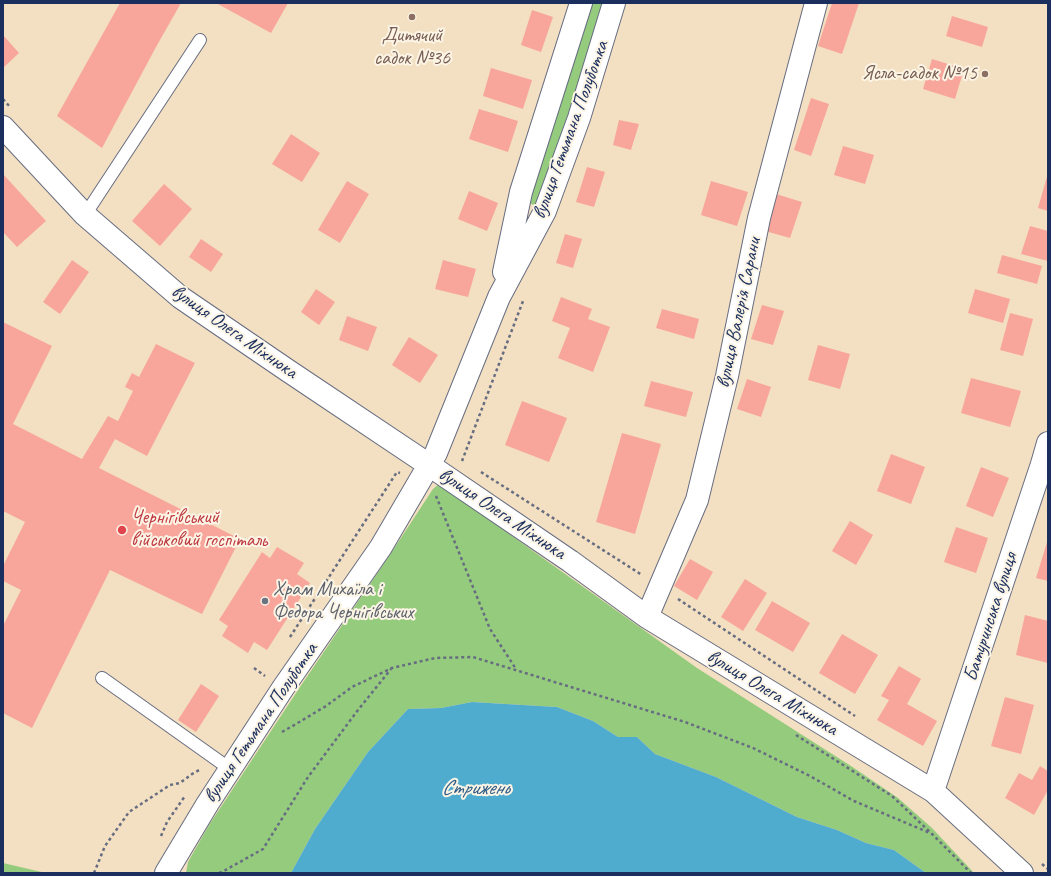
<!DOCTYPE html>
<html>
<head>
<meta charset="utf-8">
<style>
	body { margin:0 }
	#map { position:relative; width:1051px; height:876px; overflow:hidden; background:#f3dfc1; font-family:Caveat,sans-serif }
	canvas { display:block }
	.frame { position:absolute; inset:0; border:4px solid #1b2f5e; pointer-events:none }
</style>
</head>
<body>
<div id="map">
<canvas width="1051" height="876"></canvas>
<div class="frame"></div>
</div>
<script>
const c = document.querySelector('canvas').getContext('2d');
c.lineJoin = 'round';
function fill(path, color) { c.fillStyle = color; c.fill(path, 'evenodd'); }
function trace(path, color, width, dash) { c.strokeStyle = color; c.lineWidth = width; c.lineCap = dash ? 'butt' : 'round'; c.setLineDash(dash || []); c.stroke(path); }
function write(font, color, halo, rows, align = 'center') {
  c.font = font + ' Caveat,sans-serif'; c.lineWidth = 4; c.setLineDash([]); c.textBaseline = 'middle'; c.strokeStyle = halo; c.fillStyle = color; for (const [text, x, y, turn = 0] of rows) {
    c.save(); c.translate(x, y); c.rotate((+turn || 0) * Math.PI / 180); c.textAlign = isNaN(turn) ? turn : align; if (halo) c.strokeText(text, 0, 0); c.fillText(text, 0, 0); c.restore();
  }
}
fill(new Path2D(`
	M 588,3 L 607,3 L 541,200 L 533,205 L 528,202 Z
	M 439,484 L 697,668 L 851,766 L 898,798 L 932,828 L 974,873 L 926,873 L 894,850 L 866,843 L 837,830 L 797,817 L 716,777 L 655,754 L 637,737 L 618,737 L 593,721 L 557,707 L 472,702 L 441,708 L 408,709 L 368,752 L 315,829 L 291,873 L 186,873 L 188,862 L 209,825 L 300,687 L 391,553 L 433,489 Z
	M 3,863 L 46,873 L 3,873 Z`), '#95cb7d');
fill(new Path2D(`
	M 472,702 L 557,707 L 593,721 L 618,737 L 637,737 L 655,754 L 716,777 L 797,817 L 837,830 L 866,843 L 894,850 L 926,873 L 291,873 L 315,829 L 368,752 L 408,709 L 441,708 Z`), '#50acce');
fill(new Path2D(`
	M 120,3 L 181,3 L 156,47 L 102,148 L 57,116 Z
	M 216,3 L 288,3 L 271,33 Z
	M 832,3 L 859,3 L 842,54 L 818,46 Z
	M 532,10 L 553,17 L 541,52 L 521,45 Z
	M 952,16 L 988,27 L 982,47 L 946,36 Z
	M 3,35 L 19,53 L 3,68 Z
	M 932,59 L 964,69 L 955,99 L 923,89 Z
	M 491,68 L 532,80 L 523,109 L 483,96 Z
	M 811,98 L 829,104 L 811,156 L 794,150 Z
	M 479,109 L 518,121 L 508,152 L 469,139 Z
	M 619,120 L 639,124 L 631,150 L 613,145 Z
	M 291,134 L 320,153 L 302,182 L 272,164 Z
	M 843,146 L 874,155 L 865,184 L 834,175 Z
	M 587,167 L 605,172 L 594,207 L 576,202 Z
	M 1048,173 L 1048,211 L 1038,208 Z
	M 3,174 L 46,221 L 17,247 L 3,232 Z
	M 347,181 L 369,194 L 340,243 L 318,230 Z
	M 711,181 L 748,192 L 737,226 L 701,215 Z
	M 164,184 L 192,209 L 160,246 L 132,221 Z
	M 469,191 L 498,203 L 487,231 L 458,219 Z
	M 776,194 L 802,202 L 790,238 L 765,231 Z
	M 1030,226 L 1048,231 L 1048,261 L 1021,254 Z
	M 565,234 L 582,239 L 573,268 L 556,263 Z
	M 201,239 L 223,254 L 211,272 L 189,257 Z
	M 1002,255 L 1042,266 L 1037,284 L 997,273 Z
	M 72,260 L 89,272 L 60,314 L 43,302 Z
	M 443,260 L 476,269 L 468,297 L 435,289 Z
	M 316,289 L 335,302 L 319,325 L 301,312 Z
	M 975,289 L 1010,299 L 1003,323 L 968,313 Z
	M 561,297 L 592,309 L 588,319 L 610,327 L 593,372 L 558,358 L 570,328 L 552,321 Z
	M 762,305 L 784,311 L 773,345 L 751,339 Z
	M 662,309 L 699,319 L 694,339 L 656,328 Z
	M 1010,313 L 1033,319 L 1023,356 L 1000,350 Z
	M 347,316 L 377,327 L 368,351 L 339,340 Z
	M 3,322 L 52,346 L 13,424 L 82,459 L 108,416 L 118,421 L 133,391 L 125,387 L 132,373 L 139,377 L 156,344 L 195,363 L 147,456 L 115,439 L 99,468 L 240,539 L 202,614 L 110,570 L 32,728 L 3,713 L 3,626 L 21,590 L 3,581 L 3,566 L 25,522 L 3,511 Z
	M 409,337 L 438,355 L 420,383 L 392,365 Z
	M 818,345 L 850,354 L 840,389 L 808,380 Z
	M 971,378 L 1021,391 L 1010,427 L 961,413 Z
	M 747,379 L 771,387 L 761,417 L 737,409 Z
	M 651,381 L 693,392 L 686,417 L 644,406 Z
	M 522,401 L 567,418 L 549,462 L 505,445 Z
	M 622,433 L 661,444 L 635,534 L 596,522 Z
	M 891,454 L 925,467 L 911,504 L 877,491 Z
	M 981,467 L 1009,478 L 993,517 L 966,506 Z
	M 850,521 L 873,535 L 856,565 L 832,551 Z
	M 956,527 L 988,538 L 976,573 L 944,562 Z
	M 1048,539 L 1048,581 L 1036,578 Z
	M 277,547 L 304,563 L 297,574 L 310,583 L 267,650 L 254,642 L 248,653 L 222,636 L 228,626 L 219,620 L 262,552 L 270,558 Z
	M 690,559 L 713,572 L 697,600 L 674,586 Z
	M 745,579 L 767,593 L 743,631 L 721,617 Z
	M 772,601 L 810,623 L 793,652 L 755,630 Z
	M 1025,615 L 1048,621 L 1048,663 L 1016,655 Z
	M 842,634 L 878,655 L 855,694 L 819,673 Z
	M 899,666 L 921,679 L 907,704 L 937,721 L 923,746 L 877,720 L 889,700 L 881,696 Z
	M 201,684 L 219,696 L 196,732 L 178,720 Z
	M 1005,697 L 1034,705 L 1021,754 L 991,746 Z
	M 1040,766 L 1048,771 L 1048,790 L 1034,815 L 1005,798 L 1019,773 L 1032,780 Z`), '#f8a69c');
const lane = new Path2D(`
	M 85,215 L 200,40
	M 102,678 L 230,769`);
const street = new Path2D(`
	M 3,127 L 85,215 L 180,297 L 287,370 L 429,465 L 570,561 L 647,617 L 933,791 L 1022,873
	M 647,617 L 697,500 L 727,376 L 759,218 L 816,3
	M 933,791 L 1042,464 L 1048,443`);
const secondary = new Path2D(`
	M 504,272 L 521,192 L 581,3
	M 166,873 L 208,803 L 242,751 L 283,688 L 381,547 L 436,453 L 499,297 L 545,211 L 579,118 L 614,3`);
trace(lane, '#676d81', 14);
trace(street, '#676d81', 24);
trace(secondary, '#676d81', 24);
trace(new Path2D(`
	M 3,99 L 10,107
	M 462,461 L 523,301
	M 481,472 L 642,575
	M 436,496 L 490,629 L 516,669
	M 678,599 L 855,716
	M 290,637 L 397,472 L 400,473
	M 254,668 L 265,676
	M 282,732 L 296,724 L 326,706 L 352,687 L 392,668 L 435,658 L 473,657 L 685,722 L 753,748 L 810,776 L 854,801 L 930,833
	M 796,735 L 892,796 L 932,834 L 971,873
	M 161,836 L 167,822 L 185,796
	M 1042,864 L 1048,869
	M 94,873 L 105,846 L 129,812 L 170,785 L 180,783 L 192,774 L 201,769
	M 219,873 L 222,872 L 263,849 L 308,777 L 358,710 L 391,669`), '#676d81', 2.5, [3, 3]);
trace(lane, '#fff', 12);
trace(street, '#fff', 22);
trace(secondary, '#fff', 22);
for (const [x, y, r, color] of [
	[412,17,4,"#8d6e63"],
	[985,74,4,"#8d6e63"],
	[122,530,5,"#e0444e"],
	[265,601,4,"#6b7280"]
]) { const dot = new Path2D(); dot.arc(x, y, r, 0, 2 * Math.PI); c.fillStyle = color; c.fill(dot); trace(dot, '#fcf5e5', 1.5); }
write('20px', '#785e54', '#fcf5e5', [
	["Дитячий",412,36],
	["садок №36",412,59],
	["Ясла-садок №15",977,74,"right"]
]);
write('20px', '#1b2f5e', '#fcf5e5', [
	["вулиця Гетьмана Полуботка",571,130,-70],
	["вулиця Валерія Сарани",739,313,-78],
	["вулиця Олега Міхнюка",234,332,35],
	["вулиця Олега Міхнюка",502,514,34],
	["Батуринська вулиця",991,617,-72],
	["вулиця Олега Міхнюка",772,693,31],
	["вулиця Гетьмана Полуботка",261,723,-56]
]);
write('20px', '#be3a42', '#fcf5e5', [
	["Чернігівський",131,518],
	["військовий госпіталь",131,541]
], 'left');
write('20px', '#5b616d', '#fcf5e5', [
	["Храм Михаїла і",273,590],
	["Федора Чернігівських",273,613]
], 'left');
write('italic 21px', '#2e5b85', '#fcf5e5', [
	["Стрижень",475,788]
]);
</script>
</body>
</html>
